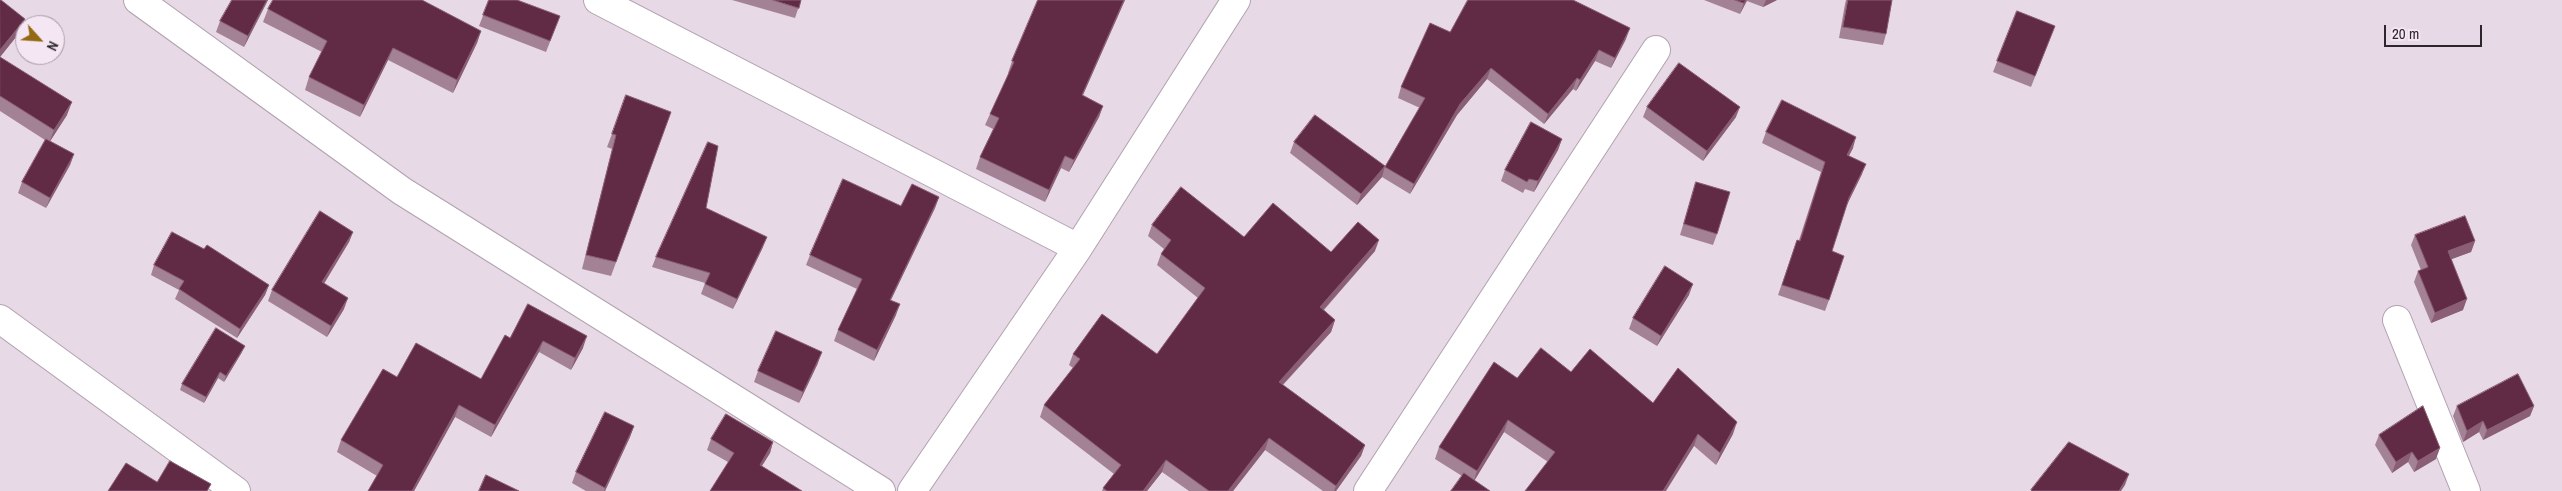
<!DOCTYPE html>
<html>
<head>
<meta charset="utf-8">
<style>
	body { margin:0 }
	#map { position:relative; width:2562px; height:491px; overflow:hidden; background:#e8d9e7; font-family:"Archivo Narrow",sans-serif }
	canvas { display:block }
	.north { position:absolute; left:15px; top:15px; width:50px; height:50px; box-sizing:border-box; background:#f5e6f4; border:1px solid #a59aa4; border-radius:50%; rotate:116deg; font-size:14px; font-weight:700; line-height:20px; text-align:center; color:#2d272d }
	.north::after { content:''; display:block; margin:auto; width:18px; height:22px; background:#936a13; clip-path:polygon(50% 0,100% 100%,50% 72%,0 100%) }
	.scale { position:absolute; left:2384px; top:25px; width:98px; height:22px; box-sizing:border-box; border:2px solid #2d272d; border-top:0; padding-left:6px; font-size:15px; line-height:18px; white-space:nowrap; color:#2d272d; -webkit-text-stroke:4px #f5e6f4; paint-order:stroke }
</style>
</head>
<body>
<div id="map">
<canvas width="2562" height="491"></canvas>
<div class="north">N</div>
<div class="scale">20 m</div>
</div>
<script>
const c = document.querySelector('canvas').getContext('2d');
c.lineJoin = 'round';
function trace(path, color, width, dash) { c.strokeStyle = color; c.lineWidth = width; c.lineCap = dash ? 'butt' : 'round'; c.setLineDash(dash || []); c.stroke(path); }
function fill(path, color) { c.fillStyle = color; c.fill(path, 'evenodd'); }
const minor = new Path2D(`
	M 138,0 L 402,191 L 881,491
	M 598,0 L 1078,248
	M 0,319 L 236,491
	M 2397,320 L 2466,491
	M 912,491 L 1078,248 L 1236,0
	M 1368,491 L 1656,50`);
trace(minor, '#b0a2af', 30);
trace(minor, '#fff', 28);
fill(new Path2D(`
	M 0,0 L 20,32 L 0,57 L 67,115 L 50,141 L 74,154 L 70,165 L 46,208 L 18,193 L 22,182 L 45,140 L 0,111 Z
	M 268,0 L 244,47 L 216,32 L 220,21 Z
	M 489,0 L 560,16 L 546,52 L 479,26 Z
	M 732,0 L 801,0 L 795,18 Z
	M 1038,0 L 1125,0 L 1083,95 L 1103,106 L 1099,117 L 1069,172 L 1061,168 L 1045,202 L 976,169 L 980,157 L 993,129 L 985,125 L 990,114 L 1009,73 L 1008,73 L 1012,61 Z
	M 1704,0 L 1777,0 L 1763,7 L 1747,1 L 1740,14 Z
	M 1846,0 L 1892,0 L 1886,34 L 1883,45 L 1839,38 L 1845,4 Z
	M 268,9 L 481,31 L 477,43 L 453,93 L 388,60 L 360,117 L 305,90 L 309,77 L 322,52 L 263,22 Z
	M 2017,11 L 2055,26 L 2031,87 L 1993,72 Z
	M 1626,39 L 1611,68 L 1595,61 L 1576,91 L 1573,89 L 1544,124 L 1487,79 L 1457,115 L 1410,194 L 1382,177 L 1357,205 L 1290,153 L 1294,142 L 1385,166 L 1420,108 L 1398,98 L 1401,87 Z
	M 1647,107 L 1736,117 L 1703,161 L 1643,117 Z
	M 671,112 L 611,276 L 582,269 L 612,149 L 607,147 L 612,134 Z
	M 1766,132 L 1853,148 L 1849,156 L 1862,174 L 1846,206 L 1832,251 L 1829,300 L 1825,311 L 1778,295 L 1797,240 L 1799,240 L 1821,172 L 1762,143 Z
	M 1562,139 L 1558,150 L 1534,192 L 1525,189 L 1523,193 L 1501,181 L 1505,170 Z
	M 1696,182 L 1717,234 L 1713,245 L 1680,235 Z
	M 939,197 L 935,208 L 891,300 L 896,315 L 874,361 L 834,341 L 838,330 L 857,289 L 806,265 L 810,255 L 901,206 Z
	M 1152,225 L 1244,237 L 1331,252 L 1375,251 L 1324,310 L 1335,320 L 1331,332 L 1283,385 L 1365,445 L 1361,456 L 1336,491 L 1323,491 L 1265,450 L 1233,491 L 1189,491 L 1162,472 L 1147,491 L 1102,491 L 1103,488 L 1114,474 L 1040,417 L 1044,405 L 1073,368 L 1069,365 L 1073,354 L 1157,354 L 1198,298 L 1157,265 L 1161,254 L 1164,249 L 1148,236 Z
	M 353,232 L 349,242 L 324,284 L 344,309 L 327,337 L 268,301 L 272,290 Z
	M 2415,235 L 2475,241 L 2471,252 L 2451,259 L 2463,310 L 2431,323 L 2414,282 L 2418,271 L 2421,270 L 2411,245 Z
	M 763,247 L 733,309 L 701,294 L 705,283 L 652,267 L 656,257 Z
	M 154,265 L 269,285 L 265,295 L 237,338 L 175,299 L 179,290 L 151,275 Z
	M 1689,295 L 1657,346 L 1629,329 L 1633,318 Z
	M 528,304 L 583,348 L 571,370 L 539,352 L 491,437 L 455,417 L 414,491 L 368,491 L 377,476 L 337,452 L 341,440 L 397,377 L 481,379 L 510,338 Z
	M 242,352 L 224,382 L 218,378 L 204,403 L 180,390 L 182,384 Z
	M 818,363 L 799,403 L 754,382 L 758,371 Z
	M 1571,372 L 1653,403 L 1733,434 L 1716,465 L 1694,446 L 1548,462 L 1504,432 L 1474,480 L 1462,476 L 1435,459 L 1439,447 L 1517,378 Z
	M 2457,406 L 2534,406 L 2530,416 L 2483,440 L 2479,432 L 2463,442 L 2453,416 Z
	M 634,426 L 630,437 L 605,491 L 586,491 L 572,483 L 576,472 Z
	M 2379,435 L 2436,459 L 2414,472 L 2408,462 L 2392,473 L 2375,445 Z
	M 711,439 L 773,442 L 770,453 L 762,466 L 728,462 L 707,450 Z`), '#a48296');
fill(new Path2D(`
	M 267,0 L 268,0 L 244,47 L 248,36 Z
	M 1124,0 L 1125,0 L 1078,106 L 1082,95 Z
	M 1746,0 L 1747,0 L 1740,14 L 1744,3 Z
	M 1766,0 L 1777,0 L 1763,7 Z
	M 25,19 L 20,32 L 0,57 L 0,50 Z
	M 1630,28 L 1626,39 L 1611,68 L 1615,58 Z
	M 481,31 L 477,43 L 453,93 L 457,80 Z
	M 393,48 L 388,60 L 360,117 L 364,105 Z
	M 1599,50 L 1595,61 L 1576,91 L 1580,80 Z
	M 1491,68 L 1487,79 L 1457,115 L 1410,194 L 1414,184 L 1460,104 Z
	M 1577,78 L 1573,89 L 1544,124 L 1548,114 Z
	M 72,102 L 67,115 L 49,143 L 54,130 Z
	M 1103,106 L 1099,117 L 1069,172 L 1074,160 Z
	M 1740,107 L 1736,117 L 1703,161 L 1707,151 Z
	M 1856,137 L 1853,148 L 1843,166 L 1847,155 Z
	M 1562,139 L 1558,150 L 1534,192 L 1538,181 Z
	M 74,154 L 70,165 L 46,208 L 50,198 Z
	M 1065,156 L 1061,168 L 1045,202 L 1049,190 Z
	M 1866,164 L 1862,174 L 1845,209 L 1849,198 Z
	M 1385,166 L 1382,177 L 1357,205 L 1361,194 Z
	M 939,197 L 935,208 L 886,310 L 890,300 Z
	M 353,232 L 349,242 L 318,293 L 322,282 Z
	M 767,237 L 763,247 L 733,309 L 737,299 Z
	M 1379,240 L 1375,251 L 1316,318 L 1320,307 Z
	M 2475,241 L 2471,252 L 2444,262 L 2448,251 Z
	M 1693,284 L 1689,295 L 1657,346 L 1661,336 Z
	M 269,285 L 265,295 L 237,338 L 240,329 Z
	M 348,298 L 344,309 L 327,337 L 331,326 Z
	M 2467,299 L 2463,310 L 2431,323 L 2435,313 Z
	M 900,304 L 896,315 L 874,361 L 877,350 Z
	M 1335,320 L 1331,332 L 1275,393 L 1279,382 Z
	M 587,336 L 583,348 L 571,370 L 575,358 Z
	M 543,341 L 539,352 L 491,437 L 495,425 Z
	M 245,346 L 242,352 L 224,382 L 226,376 Z
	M 822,352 L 818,363 L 799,403 L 803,392 Z
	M 220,372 L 218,378 L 204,403 L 206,397 Z
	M 459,405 L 455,417 L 414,491 L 412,491 Z
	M 2534,406 L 2530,416 L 2483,440 L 2487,430 Z
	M 1508,420 L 1504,432 L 1473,483 L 1477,471 Z
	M 2483,421 L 2479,432 L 2463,442 L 2467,431 Z
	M 1737,422 L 1733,434 L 1716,465 L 1720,453 Z
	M 634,426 L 630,437 L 605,491 L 604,491 Z
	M 1698,434 L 1694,446 L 1666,491 L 1663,491 Z
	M 1269,438 L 1265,450 L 1233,491 L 1228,491 Z
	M 773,442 L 770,453 L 756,475 L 760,465 Z
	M 1365,445 L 1361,456 L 1336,491 L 1334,491 L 1336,486 Z
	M 2440,448 L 2436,459 L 2414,472 L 2418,461 Z
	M 2412,452 L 2408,462 L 2392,473 L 2396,462 Z
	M 1166,460 L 1162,472 L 1147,491 L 1143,491 Z
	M 2129,474 L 2125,485 L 2121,491 L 2119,491 Z`), '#8a5f76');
const building = new Path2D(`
	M 0,0 L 1,0 L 25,19 L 0,50 Z
	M 232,0 L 267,0 L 248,36 L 220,21 Z
	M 273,0 L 422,0 L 481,31 L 457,80 L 393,48 L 364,105 L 309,77 L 327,41 L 268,9 Z
	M 489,0 L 517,0 L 560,16 L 550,41 L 483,15 Z
	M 773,0 L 801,0 L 799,8 Z
	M 1038,0 L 1124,0 L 1082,95 L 1103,106 L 1074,160 L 1065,156 L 1049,190 L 980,157 L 999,118 L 990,114 L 1014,62 L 1012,61 Z
	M 1468,0 L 1573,0 L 1630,28 L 1615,58 L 1599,50 L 1580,80 L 1577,78 L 1548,114 L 1491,68 L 1460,104 L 1414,184 L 1385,167 L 1425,98 L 1401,87 L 1430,23 L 1450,32 Z
	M 1735,0 L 1746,0 L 1744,3 Z
	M 1848,0 L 1892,0 L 1886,34 L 1843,27 Z
	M 2017,11 L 2055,26 L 2035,76 L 1997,61 Z
	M 0,57 L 72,102 L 54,130 L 0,96 Z
	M 1679,63 L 1740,107 L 1707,151 L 1647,107 Z
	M 626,95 L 671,112 L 616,262 L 586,255 L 616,135 L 612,134 Z
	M 1782,100 L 1856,137 L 1847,155 L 1866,164 L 1849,198 L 1832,251 L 1844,256 L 1829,300 L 1782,285 L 1797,240 L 1800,241 L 1825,162 L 1766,132 Z
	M 1315,115 L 1385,166 L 1361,194 L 1294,142 Z
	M 1531,122 L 1562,139 L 1538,181 L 1529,179 L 1527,182 L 1505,170 Z
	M 46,139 L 74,154 L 50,198 L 22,182 Z
	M 708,142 L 718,146 L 706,208 L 767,237 L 737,299 L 705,284 L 710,273 L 656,257 Z
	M 843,179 L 901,206 L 912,184 L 939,197 L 890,300 L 900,304 L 877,350 L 838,330 L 862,279 L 810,255 Z
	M 1696,182 L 1730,192 L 1717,234 L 1684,224 Z
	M 1181,187 L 1244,237 L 1273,203 L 1331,252 L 1358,222 L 1379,240 L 1320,307 L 1335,320 L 1279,382 L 1365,445 L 1336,486 L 1269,438 L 1228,491 L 1209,491 L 1166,460 L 1143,491 L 1107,491 L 1103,488 L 1121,465 L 1044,405 L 1080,359 L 1073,354 L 1102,314 L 1157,354 L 1205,288 L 1161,254 L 1171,240 L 1152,225 Z
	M 320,211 L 353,232 L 322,282 L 348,298 L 331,326 L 272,290 Z
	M 2465,216 L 2475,241 L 2448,251 L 2467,299 L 2435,313 L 2418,271 L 2428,267 L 2415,235 Z
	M 172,232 L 204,249 L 207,245 L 269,285 L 240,329 L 179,289 L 184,281 L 154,265 Z
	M 1665,266 L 1693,284 L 1661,336 L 1633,318 Z
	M 528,304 L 587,336 L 575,358 L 543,341 L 495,425 L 459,405 L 412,491 L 368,491 L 383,465 L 341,440 L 383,369 L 397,377 L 416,343 L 481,379 L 505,335 L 510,338 Z
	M 216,328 L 245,346 L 226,376 L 220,372 L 206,397 L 182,384 Z
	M 776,331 L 822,352 L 803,392 L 758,371 Z
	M 1541,348 L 1571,372 L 1590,349 L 1653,403 L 1678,368 L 1737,422 L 1720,453 L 1698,434 L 1663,491 L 1525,491 L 1555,452 L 1508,420 L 1477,471 L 1439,447 L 1494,362 L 1517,378 Z
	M 2518,374 L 2534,406 L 2487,430 L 2483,421 L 2467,431 L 2457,406 Z
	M 2423,406 L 2440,448 L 2418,461 L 2412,452 L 2396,462 L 2379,435 Z
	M 605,412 L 634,426 L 605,488 L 576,472 Z
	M 726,414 L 773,442 L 760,465 L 802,491 L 710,491 L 734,453 L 711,439 Z
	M 2069,442 L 2129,474 L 2119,491 L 2032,491 L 2031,490 Z
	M 170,461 L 211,484 L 207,491 L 108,491 L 126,463 L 157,482 Z
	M 1464,473 L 1490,491 L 1451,491 Z
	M 486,475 L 519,491 L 479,491 Z`);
fill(building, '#612b46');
trace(building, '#8a5f76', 1);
</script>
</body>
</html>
